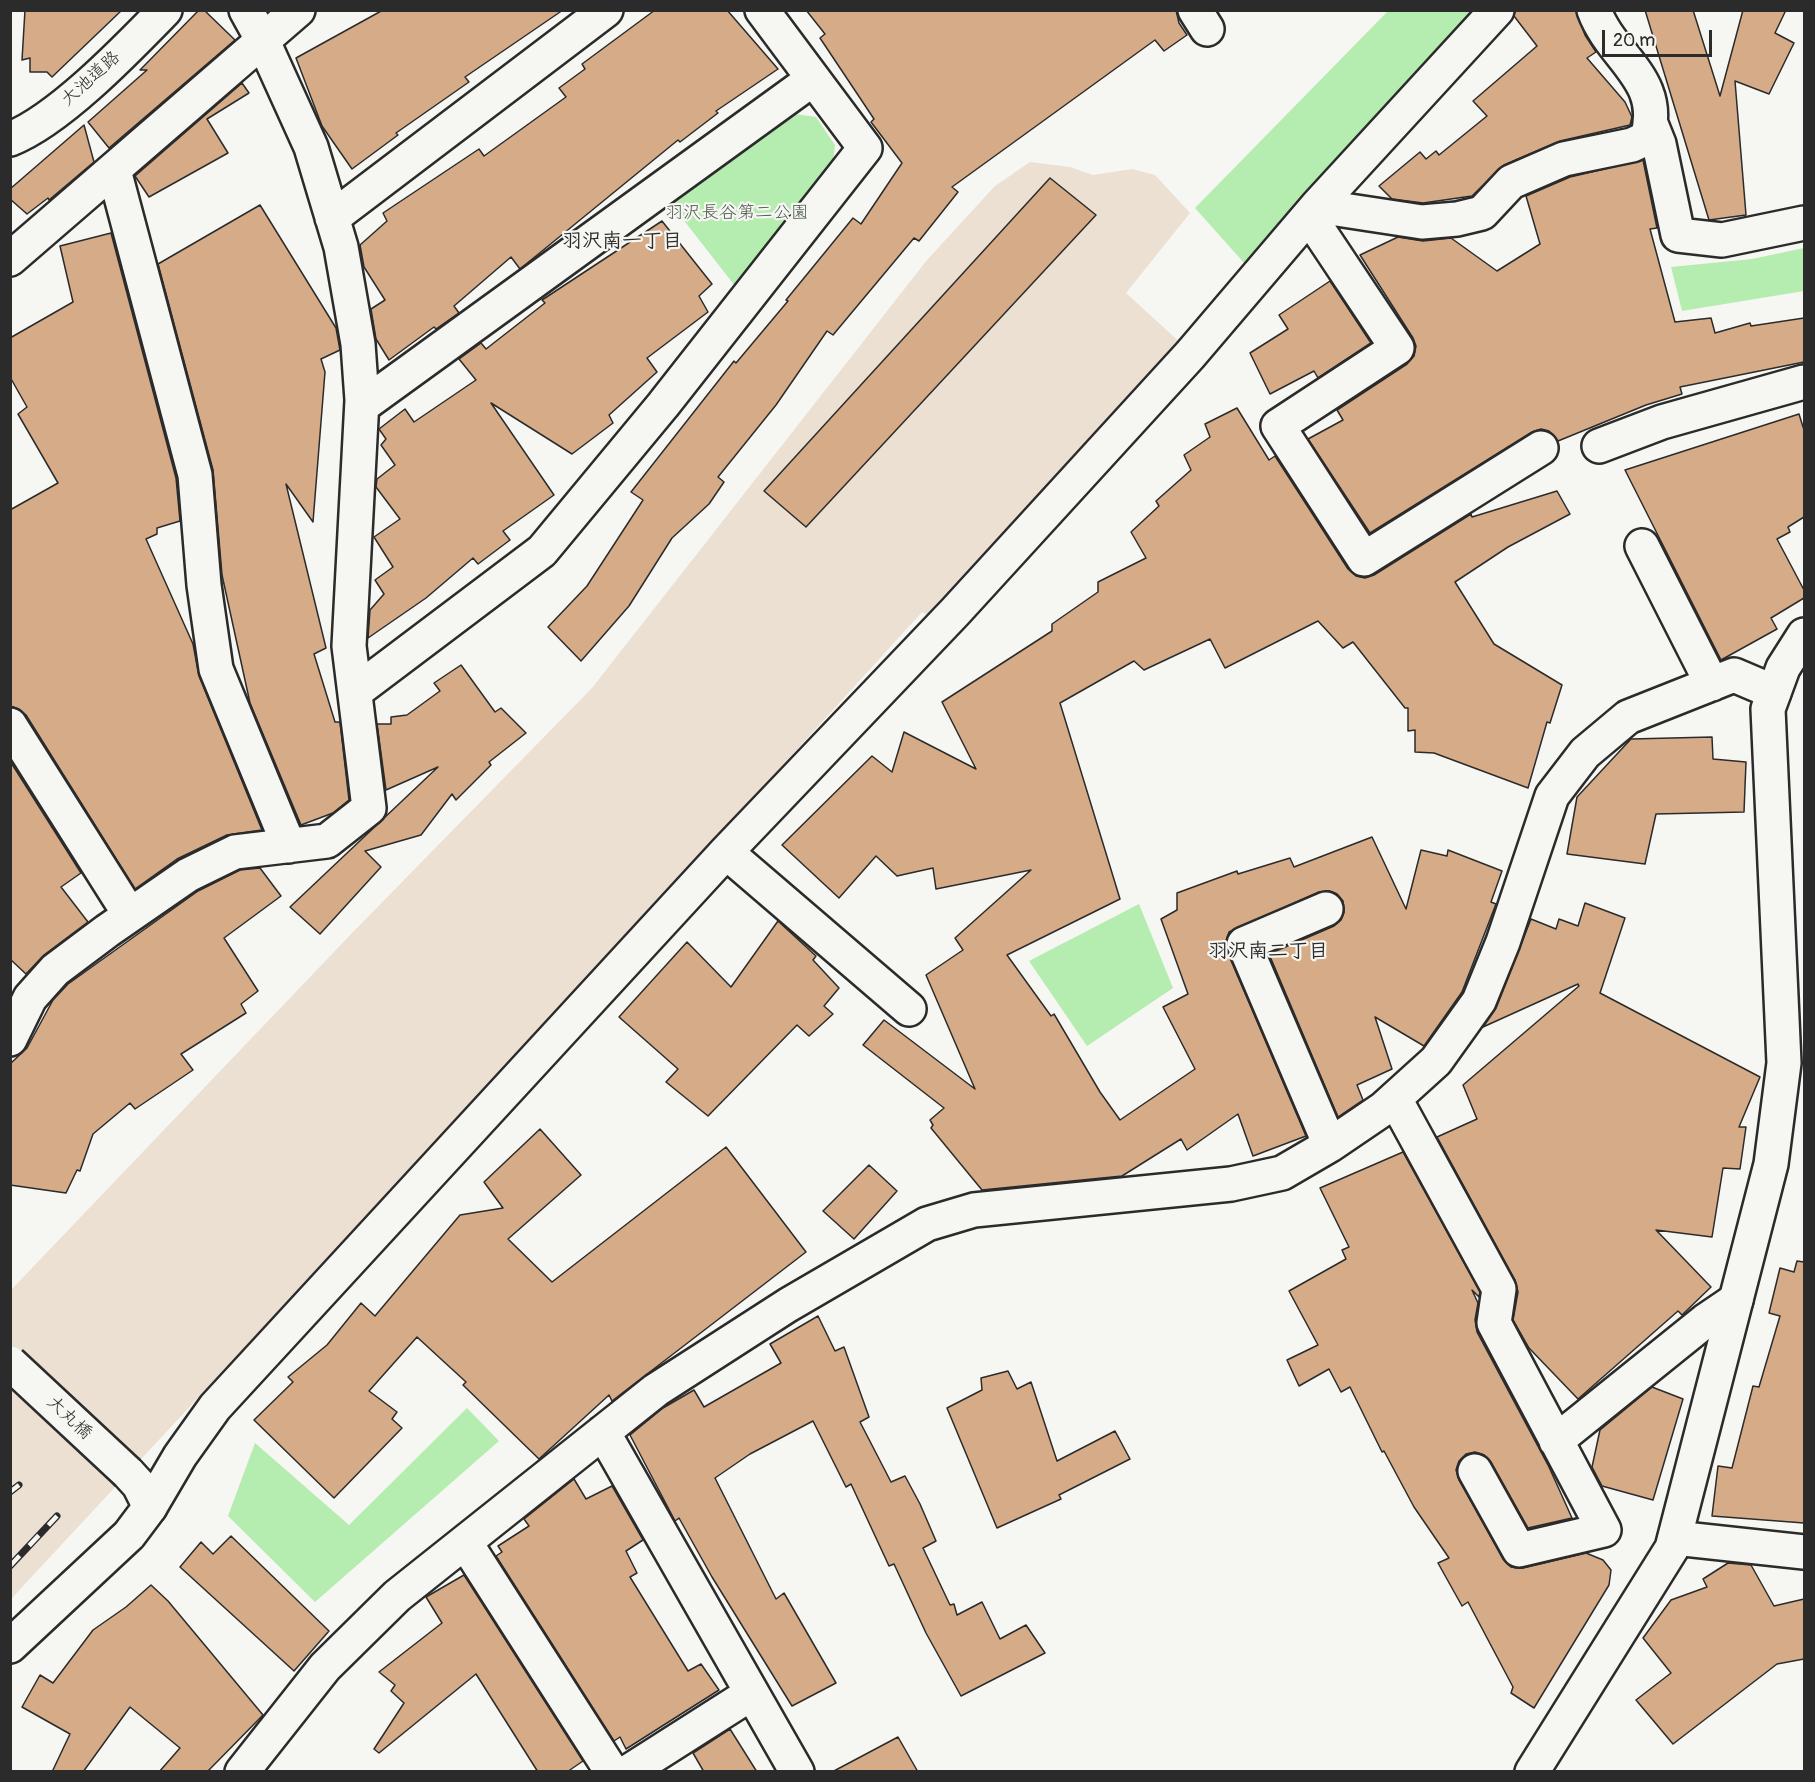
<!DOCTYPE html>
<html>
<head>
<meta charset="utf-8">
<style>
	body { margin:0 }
	#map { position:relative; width:1815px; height:1782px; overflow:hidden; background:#f6f6f2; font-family:Pangolin,sans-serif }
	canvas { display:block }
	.frame { position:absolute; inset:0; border:12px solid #2b2b2b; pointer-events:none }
	.scale { position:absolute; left:1602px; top:30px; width:110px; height:27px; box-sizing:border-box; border:3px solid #2b2b2b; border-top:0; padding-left:8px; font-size:18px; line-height:21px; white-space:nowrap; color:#2b2b2b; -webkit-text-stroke:4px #f6f6f2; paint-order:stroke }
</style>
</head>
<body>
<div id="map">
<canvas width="1815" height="1782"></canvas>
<div class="frame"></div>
<div class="scale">20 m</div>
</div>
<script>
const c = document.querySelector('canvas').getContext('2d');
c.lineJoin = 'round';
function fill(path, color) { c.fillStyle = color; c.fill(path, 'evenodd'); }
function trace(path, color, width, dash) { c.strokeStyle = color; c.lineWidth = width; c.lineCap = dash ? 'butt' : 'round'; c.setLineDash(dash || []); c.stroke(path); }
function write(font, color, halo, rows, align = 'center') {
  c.font = font + ' Pangolin,"Klee One",sans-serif'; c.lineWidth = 4.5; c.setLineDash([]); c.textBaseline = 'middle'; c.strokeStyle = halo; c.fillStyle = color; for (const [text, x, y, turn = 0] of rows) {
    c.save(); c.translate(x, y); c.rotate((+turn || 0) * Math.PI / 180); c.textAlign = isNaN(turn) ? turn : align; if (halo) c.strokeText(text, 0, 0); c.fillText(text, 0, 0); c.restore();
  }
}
fill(new Path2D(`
	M 1030,162 L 1070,167 L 1093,175 L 1132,169 L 1155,175 L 1190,213 L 1126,293 L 1184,346 L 937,619 L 922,612 L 631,932 L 11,1599 L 10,1291 L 354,931 L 592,688 L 927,260 L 995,186 Z`), '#ece0d2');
fill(new Path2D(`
	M 1388,11 L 1481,11 L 1245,264 L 1195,208 Z
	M 795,114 L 816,117 L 835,145 L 833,162 L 735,286 L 672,205 Z
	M 1804,248 L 1804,291 L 1682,311 L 1671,267 L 1752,259 Z
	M 1139,904 L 1173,988 L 1087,1046 L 1029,961 Z
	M 467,1408 L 499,1441 L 315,1602 L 228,1516 L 255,1443 L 349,1525 Z`), '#b5ecaf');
const building = new Path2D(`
	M 25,10 L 122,10 L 52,77 L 47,72 L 30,72 L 30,58 L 22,60 Z
	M 199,10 L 204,10 L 235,40 L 109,148 L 88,122 L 147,70 L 140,70 Z
	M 383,10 L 563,10 L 465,77 L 469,82 L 396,133 L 398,135 L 352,169 L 322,126 L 296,58 Z
	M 655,10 L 727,10 L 778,69 L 716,111 L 718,113 L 680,142 L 678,140 L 520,269 L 511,257 L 454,306 L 459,313 L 436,329 L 434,327 L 389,360 L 376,339 L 371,309 L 385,300 L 364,267 L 360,245 L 387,221 L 383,213 L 479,149 L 484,156 L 566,97 L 559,88 L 585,69 L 582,64 Z
	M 806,10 L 1176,10 L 1179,23 L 1187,35 L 1164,51 L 1155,40 L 952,187 L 958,192 L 919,241 L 914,238 L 833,335 L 827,331 L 776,405 L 718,477 L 724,482 L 709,504 L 672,538 L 629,606 L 581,661 L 548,627 L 587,586 L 643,500 L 631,492 L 734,361 L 736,363 L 788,301 L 786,300 L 853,218 L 861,224 L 902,163 L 871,122 L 874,119 L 820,38 L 825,34 Z
	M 1515,10 L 1576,10 L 1585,35 L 1596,52 L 1587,58 L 1625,102 L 1632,117 L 1630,125 L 1560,141 L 1504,165 L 1472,196 L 1423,203 L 1392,199 L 1379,186 L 1420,152 L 1426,159 L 1436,151 L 1439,155 L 1487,116 L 1473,101 L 1537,46 L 1514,16 Z
	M 1645,10 L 1693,10 L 1720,96 L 1743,10 L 1786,10 L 1775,33 L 1794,43 L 1769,94 L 1735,81 L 1746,215 L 1709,220 Z
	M 242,83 L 249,93 L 207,119 L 228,153 L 149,197 L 135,176 Z
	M 84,125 L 94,162 L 49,200 L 48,198 L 27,214 L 10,199 L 10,189 Z
	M 1643,160 L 1657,228 L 1650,229 L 1675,322 L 1711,318 L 1715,333 L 1750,323 L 1751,326 L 1804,318 L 1804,362 L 1680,387 L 1682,394 L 1646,405 L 1558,441 L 1549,431 L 1541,429 L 1532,432 L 1370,533 L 1308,439 L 1343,420 L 1337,410 L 1407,364 L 1414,356 L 1416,346 L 1413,338 L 1360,255 L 1398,237 L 1423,241 L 1451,238 L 1497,271 L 1540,244 L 1526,196 L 1570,177 Z
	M 1050,178 L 1096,215 L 806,527 L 764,491 Z
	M 260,205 L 336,328 L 340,350 L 321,359 L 325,372 L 313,522 L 286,484 L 326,648 L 314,654 L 335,722 L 340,722 L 349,800 L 333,813 L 301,825 L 250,703 L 222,575 L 213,470 L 158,264 Z
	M 662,221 L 712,284 L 699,296 L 708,312 L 647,358 L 657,372 L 609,415 L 613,423 L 572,454 L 491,403 L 554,495 L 503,531 L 510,540 L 478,564 L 473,558 L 426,598 L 368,638 L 370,610 L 384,594 L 375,580 L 393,567 L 374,537 L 400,519 L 376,487 L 377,479 L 395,465 L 381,445 L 386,439 L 379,429 L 405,409 L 414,422 L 476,380 L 459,359 L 481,343 L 486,349 L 545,303 L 542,300 Z
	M 111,233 L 176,478 L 180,521 L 157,528 L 157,534 L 146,539 L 193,644 L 199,676 L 262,830 L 227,835 L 177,859 L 135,889 L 26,715 L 19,709 L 10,706 L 10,510 L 58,483 L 18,414 L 27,407 L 10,377 L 10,338 L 73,302 L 60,246 Z
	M 1330,281 L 1371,343 L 1318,378 L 1314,371 L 1270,394 L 1250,353 L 1288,329 L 1279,315 Z
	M 1237,408 L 1269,460 L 1275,456 L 1348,569 L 1356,576 L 1365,578 L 1374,575 L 1471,514 L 1472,517 L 1557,491 L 1570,514 L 1508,547 L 1455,582 L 1494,644 L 1562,685 L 1550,723 L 1547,722 L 1528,788 L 1434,753 L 1415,752 L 1415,730 L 1408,731 L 1408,708 L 1405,708 L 1353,642 L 1343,648 L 1318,621 L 1225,668 L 1210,639 L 1144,670 L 1134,661 L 1060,703 L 1120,899 L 1007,955 L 1051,1016 L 1054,1014 L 1100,1092 L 1120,1120 L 1195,1069 L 1163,1007 L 1188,994 L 1161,919 L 1177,910 L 1177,893 L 1237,871 L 1238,874 L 1290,858 L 1294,867 L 1372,837 L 1406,909 L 1421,850 L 1447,856 L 1448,850 L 1502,871 L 1491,902 L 1496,904 L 1462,992 L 1424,1046 L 1375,1017 L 1392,1069 L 1357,1085 L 1363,1100 L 1338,1117 L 1269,954 L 1334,926 L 1341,920 L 1344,912 L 1343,901 L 1337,894 L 1329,891 L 1319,892 L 1229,932 L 1226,941 L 1227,951 L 1306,1136 L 1253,1156 L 1238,1114 L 1187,1150 L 1181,1139 L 1122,1176 L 982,1190 L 931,1128 L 933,1125 L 930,1120 L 944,1108 L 863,1045 L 884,1020 L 975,1089 L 926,975 L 963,950 L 955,938 L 1031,870 L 936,889 L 933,868 L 897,876 L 876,856 L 839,898 L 782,845 L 872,756 L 892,772 L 904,732 L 976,769 L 942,702 L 1052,631 L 1052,624 L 1098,592 L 1098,582 L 1146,558 L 1131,532 L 1159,506 L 1156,501 L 1191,470 L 1184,455 L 1210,437 L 1205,424 Z
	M 1799,414 L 1804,430 L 1804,517 L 1788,527 L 1790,532 L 1777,539 L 1804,590 L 1804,598 L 1771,618 L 1777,629 L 1721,660 L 1625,470 Z
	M 461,665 L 495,712 L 501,708 L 526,733 L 489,762 L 491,765 L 456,800 L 452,794 L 421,835 L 365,851 L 381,867 L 320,934 L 290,907 L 438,767 L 386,790 L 377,724 L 391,724 L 391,717 L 407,715 L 440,691 L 434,683 Z
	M 1712,737 L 1713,759 L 1746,762 L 1744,812 L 1656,814 L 1645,864 L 1567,854 L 1577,797 L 1631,739 Z
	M 10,761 L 81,873 L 61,887 L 88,922 L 44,955 L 26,974 L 10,959 Z
	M 260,868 L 281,896 L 224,938 L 258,991 L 241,1004 L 246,1013 L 181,1054 L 193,1070 L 135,1109 L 130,1103 L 93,1134 L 80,1171 L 77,1170 L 66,1193 L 10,1185 L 10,1064 L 27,1048 L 53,1000 L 68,984 L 198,891 L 240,870 Z
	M 1585,903 L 1625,918 L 1600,993 L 1760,1077 L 1739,1127 L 1746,1127 L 1740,1169 L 1723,1168 L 1712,1237 L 1656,1230 L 1711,1287 L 1682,1315 L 1678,1311 L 1578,1399 L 1529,1348 L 1513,1320 L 1518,1292 L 1515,1280 L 1437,1137 L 1477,1119 L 1463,1085 L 1579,986 L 1578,984 L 1483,1027 L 1496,1008 L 1531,919 L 1556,929 L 1559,919 L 1578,926 Z
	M 778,921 L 816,956 L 813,960 L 839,988 L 824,1006 L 833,1014 L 809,1036 L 797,1025 L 708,1116 L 666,1082 L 678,1069 L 619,1017 L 687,942 L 731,987 Z
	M 540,1129 L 581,1175 L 508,1239 L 552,1282 L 726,1147 L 806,1252 L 612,1401 L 609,1395 L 539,1459 L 463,1385 L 466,1382 L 417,1337 L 369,1391 L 397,1412 L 392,1419 L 402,1428 L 334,1498 L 254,1420 L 293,1382 L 288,1377 L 327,1345 L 361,1303 L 375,1316 L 460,1215 L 503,1208 L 484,1182 Z
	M 1403,1152 L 1480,1292 L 1479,1297 L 1472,1290 L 1478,1303 L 1475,1320 L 1477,1332 L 1549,1467 L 1572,1518 L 1528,1528 L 1491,1462 L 1484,1455 L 1475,1452 L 1466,1454 L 1459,1461 L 1456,1470 L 1459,1480 L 1503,1559 L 1511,1567 L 1523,1568 L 1586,1553 L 1603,1560 L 1611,1570 L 1609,1585 L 1534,1708 L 1511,1693 L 1513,1687 L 1468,1602 L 1462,1606 L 1438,1563 L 1449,1558 L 1414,1507 L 1384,1451 L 1382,1452 L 1350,1387 L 1341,1392 L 1329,1369 L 1299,1386 L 1287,1360 L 1318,1345 L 1289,1291 L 1346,1259 L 1342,1250 L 1349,1247 L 1320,1188 Z
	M 869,1165 L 897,1191 L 854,1239 L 823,1211 Z
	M 1797,1261 L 1804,1262 L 1804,1523 L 1712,1516 L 1718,1466 L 1732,1468 L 1753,1386 L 1759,1387 L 1780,1316 L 1769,1313 L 1780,1268 L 1794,1272 Z
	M 818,1316 L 835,1351 L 844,1347 L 869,1417 L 860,1422 L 891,1482 L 905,1476 L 920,1504 L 936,1541 L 923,1548 L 950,1605 L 954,1604 L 957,1615 L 982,1602 L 1000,1639 L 1026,1625 L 1045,1653 L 961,1696 L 926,1633 L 894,1564 L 889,1566 L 851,1484 L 846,1487 L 813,1421 L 750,1454 L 715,1478 L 776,1599 L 784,1593 L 836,1683 L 792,1706 L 712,1577 L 679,1518 L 675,1521 L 630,1435 L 663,1408 L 694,1390 L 704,1407 L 781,1363 L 770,1344 Z
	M 1008,1371 L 1017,1389 L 1031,1382 L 1057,1461 L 1115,1431 L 1130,1459 L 1059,1495 L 1061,1499 L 997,1528 L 947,1408 L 982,1390 L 981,1378 Z
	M 1652,1387 L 1683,1399 L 1653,1500 L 1602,1486 L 1592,1467 L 1600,1430 Z
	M 574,1479 L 586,1499 L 612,1486 L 643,1540 L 626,1551 L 637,1573 L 630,1577 L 688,1671 L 701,1664 L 719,1690 L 626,1749 L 620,1737 L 614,1741 L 496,1556 L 502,1552 L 498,1546 L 529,1526 L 524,1519 Z
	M 231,1536 L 329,1631 L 294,1671 L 180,1567 L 201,1542 L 213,1554 Z
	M 1728,1563 L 1751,1565 L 1774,1606 L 1804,1599 L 1804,1659 L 1777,1664 L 1673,1744 L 1636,1700 L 1671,1673 L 1643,1638 L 1671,1600 L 1707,1587 L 1703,1579 Z
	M 464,1575 L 583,1761 L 567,1772 L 538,1772 L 476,1674 L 379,1753 L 374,1749 L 404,1703 L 391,1691 L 395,1685 L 379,1672 L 442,1623 L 426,1597 Z
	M 151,1585 L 168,1601 L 263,1715 L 207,1772 L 159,1772 L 180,1748 L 130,1707 L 83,1772 L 52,1772 L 70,1734 L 22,1707 L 40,1675 L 53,1683 L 93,1630 L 126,1607 Z
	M 730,1729 L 757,1772 L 704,1772 L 693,1753 Z
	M 898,1737 L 918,1772 L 832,1772 Z`);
fill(building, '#d6ab87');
trace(building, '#2b2b2b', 1.5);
const street = new Path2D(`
	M 1195,10 L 1207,29
	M 1651,124 L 1659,144 L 1678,235 L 1722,240 L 1804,223
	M 114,170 L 195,475 L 204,585 L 216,669 L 289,846
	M 1317,206 L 1422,222 L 1457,219 L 1482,213 L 1511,182 L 1564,159 L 1632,145 L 1647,138 C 1665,79 1612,59 1594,10
	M 1309,216 L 1397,348 L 1278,426 L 1364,559 L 1541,448
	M 332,218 L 606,10
	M 10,259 L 298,10
	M 362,406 L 813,79
	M 1599,446 L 1662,422 L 1804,382
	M 1642,546 L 1712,684
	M 355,692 L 542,551 L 663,405 L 865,148 L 762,10
	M 10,725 L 130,915
	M 726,852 L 909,1009
	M 1326,909 L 1244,944 L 1330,1145
	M 10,1039 L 30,998 L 55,970 L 107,931 L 188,875 L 235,852 L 327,841 L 369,808 L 349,646 L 362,400 L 358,344 L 341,247 L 311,147 L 262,39 L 246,10
	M 1395,1099 L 1499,1289 L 1494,1323 L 1604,1530 L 1519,1550 L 1475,1471
	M 603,1432 L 797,1772
	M 1556,1441 L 1705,1321 L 1736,1300
	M 150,1507 L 180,1456 L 215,1407 L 726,852 L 955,612 L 1190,355 L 1317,206 L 1497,10
	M 1675,1538 L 1804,1552
	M 465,1542 L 612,1772
	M 242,1772 L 325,1667 L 397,1596 L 656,1390 L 788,1305 L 927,1224 L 974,1210 L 1231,1184 L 1282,1173 L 1330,1145 L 1383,1109 L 1436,1061 L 1479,1001 L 1503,942 L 1552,796 L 1585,753 L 1628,717 L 1734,675 L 1774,692
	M 628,1772 L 752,1693`);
const secondary = new Path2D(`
	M 10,139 C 59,120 127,49 165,10
	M 10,1646 L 129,1535 L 150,1507 L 139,1485 L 128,1473
	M 1532,1772 L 1672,1548 L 1771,1164 L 1784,1063 L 1768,709 L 1783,668 L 1804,635`);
trace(street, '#2b2b2b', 38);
trace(secondary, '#2b2b2b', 38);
trace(street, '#f6f6f2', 33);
trace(secondary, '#f6f6f2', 33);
const rail = new Path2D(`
	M 10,1492 L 19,1485
	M 10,1566 L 57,1516`);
trace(rail, '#2b2b2b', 7);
trace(rail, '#f6f6f2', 4.5, [14]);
const secondaryBridge = new Path2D(`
	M 10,1363 L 128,1473`);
trace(secondaryBridge, '#2b2b2b', 38, []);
trace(secondaryBridge, '#f6f6f2', 33);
write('18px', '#2b2b2b', '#f6f6f2', [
	["大池道路",91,79,-42],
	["大丸橋",69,1418,43]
]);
write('18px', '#4e5b4c', '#f6f6f2', [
	["羽沢長谷第二公園",737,213]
]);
write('bold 20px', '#2b2b2b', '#f6f6f2', [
	["羽沢南一丁目",622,242],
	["羽沢南二丁目",1268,952]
]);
</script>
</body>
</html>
